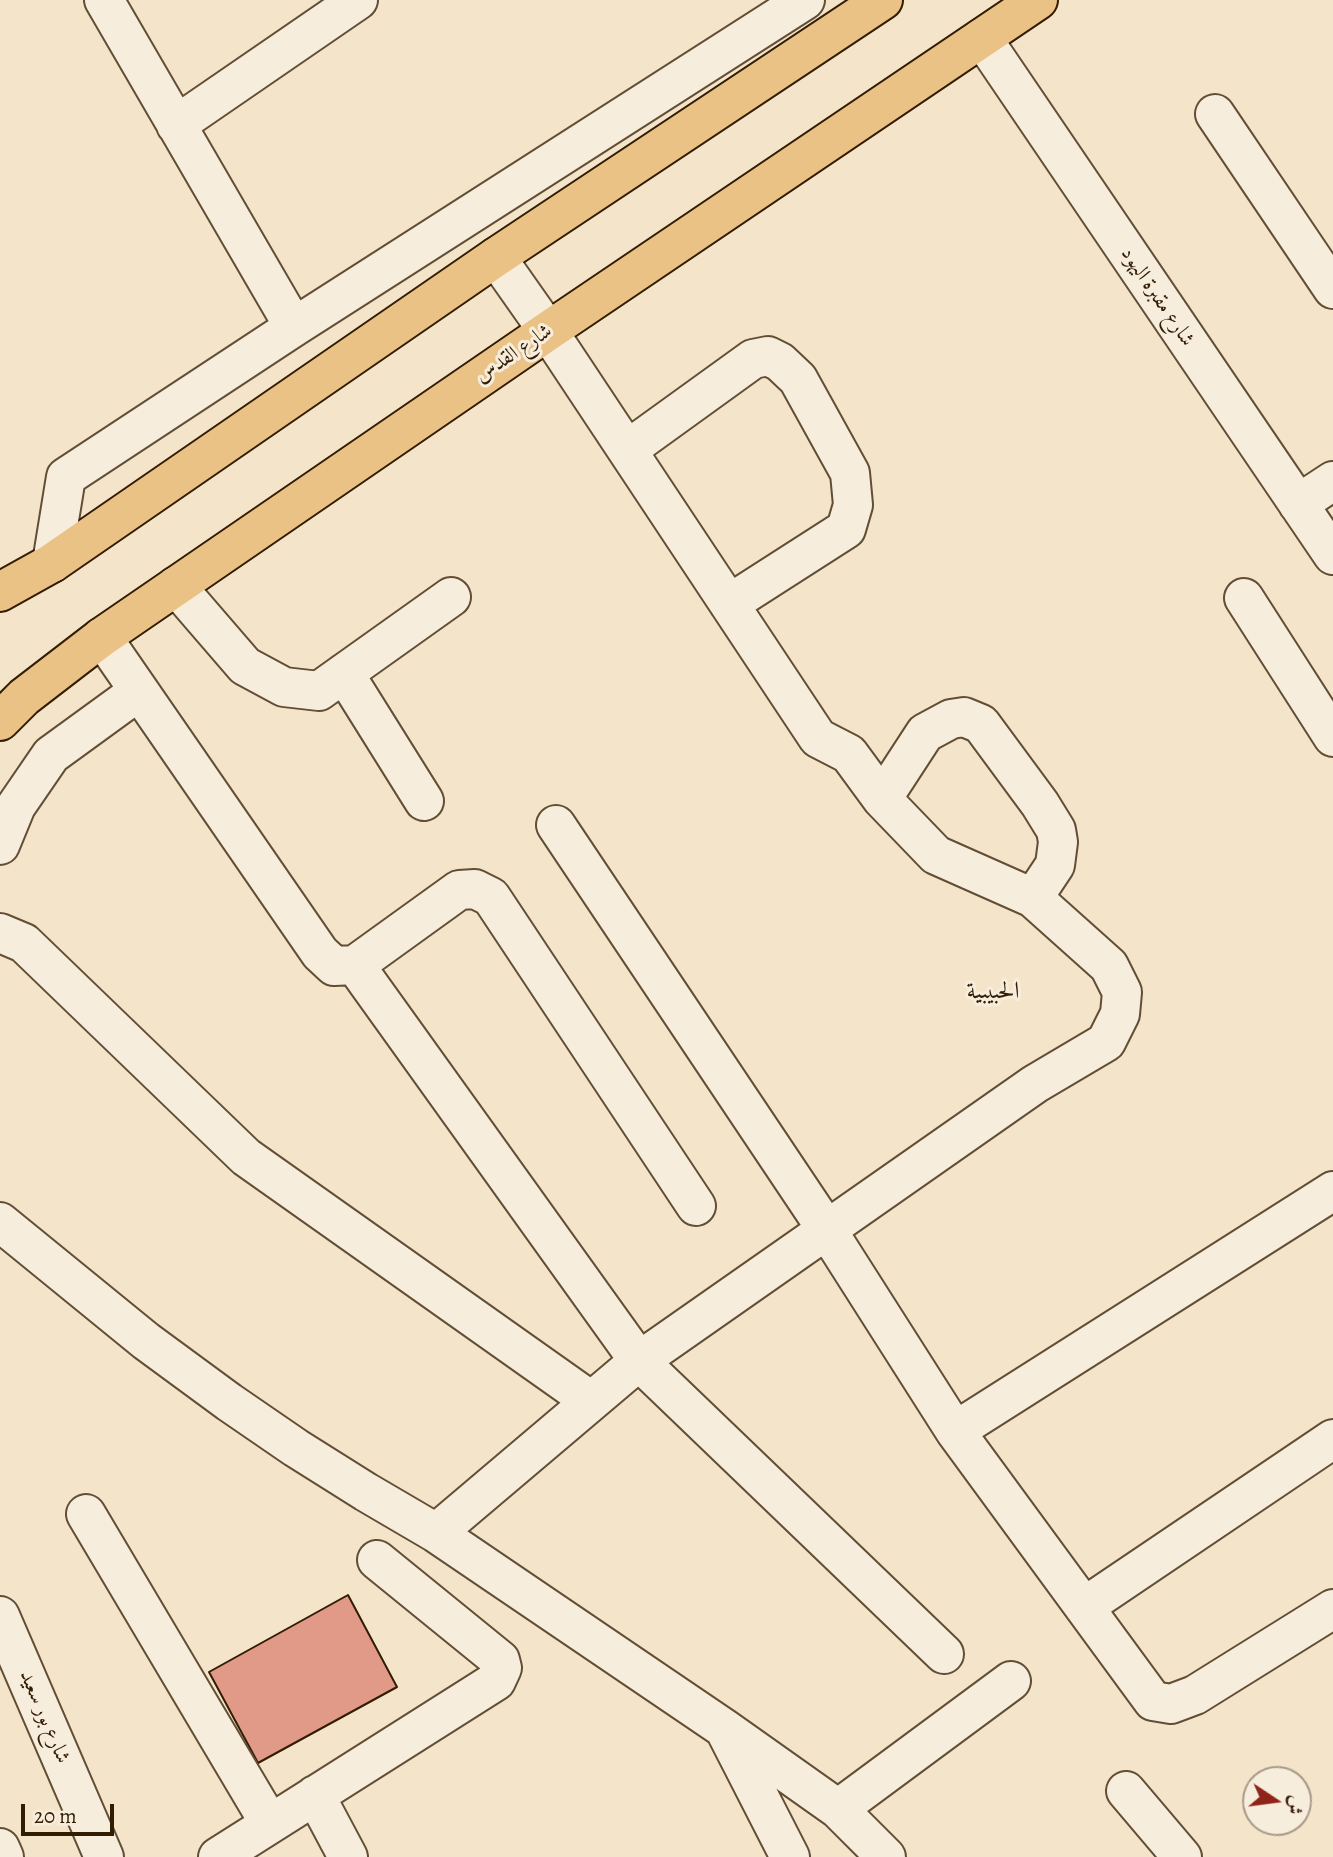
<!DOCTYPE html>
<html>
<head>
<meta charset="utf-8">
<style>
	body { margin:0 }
	#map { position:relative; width:1333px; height:1857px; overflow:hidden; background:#f3e4ca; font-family:Alegreya,Amiri,serif }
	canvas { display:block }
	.north { position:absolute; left:1242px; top:1766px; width:70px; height:70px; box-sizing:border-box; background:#f7eddd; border:2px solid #a89986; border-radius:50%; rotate:103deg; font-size:19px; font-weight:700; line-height:28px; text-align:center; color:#321c03 }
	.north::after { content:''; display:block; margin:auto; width:24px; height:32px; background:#8f2418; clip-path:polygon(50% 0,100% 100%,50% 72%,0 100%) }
	.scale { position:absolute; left:21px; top:1804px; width:93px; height:32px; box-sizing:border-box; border:4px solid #321c03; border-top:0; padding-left:9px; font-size:21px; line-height:24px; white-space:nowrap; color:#321c03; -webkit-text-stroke:5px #f7eddd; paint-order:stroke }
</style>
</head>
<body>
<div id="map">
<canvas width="1333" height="1857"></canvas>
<div class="north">ش</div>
<div class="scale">20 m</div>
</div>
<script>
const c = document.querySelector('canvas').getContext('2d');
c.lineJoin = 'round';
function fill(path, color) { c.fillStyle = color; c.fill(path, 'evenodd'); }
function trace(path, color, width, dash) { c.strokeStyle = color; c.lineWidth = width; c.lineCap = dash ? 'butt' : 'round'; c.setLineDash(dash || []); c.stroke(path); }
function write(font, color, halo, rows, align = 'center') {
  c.font = font + ' Alegreya,Amiri,serif'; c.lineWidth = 6; c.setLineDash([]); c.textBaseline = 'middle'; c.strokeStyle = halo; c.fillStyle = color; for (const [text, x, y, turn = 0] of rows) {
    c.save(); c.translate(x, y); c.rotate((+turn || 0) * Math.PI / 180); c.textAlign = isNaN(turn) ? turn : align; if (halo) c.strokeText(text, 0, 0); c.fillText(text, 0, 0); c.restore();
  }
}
const building = new Path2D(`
	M 348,1595 L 397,1687 L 258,1763 L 209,1672 Z`);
fill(building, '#e09a87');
trace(building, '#321c03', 2);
const minor = new Path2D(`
	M 104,0 L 294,327
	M 982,38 L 1333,555
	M 1215,114 L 1333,289
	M 176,125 L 358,0
	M 627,450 L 753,359 L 768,356 L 780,362 L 798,379 L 850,473 L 853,505 L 846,529 L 729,604
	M 1298,504 L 1333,481
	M 52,563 L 66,477 L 294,327 L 805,0
	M 176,586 L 245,666 L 284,687 L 319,691 L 451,597
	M 1244,598 L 1333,737
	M 102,637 L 320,953 L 334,966 L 355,965 L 459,890 L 475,889 L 491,897 L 696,1206
	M 344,673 L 424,801
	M 882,799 L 925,733 L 951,719 L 964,717 L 981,724 L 1040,804 L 1056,830 L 1058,842 L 1055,865 L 1033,898
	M 556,825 L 827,1230 L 955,1431 L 1153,1701 L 1171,1704 L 1195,1695 L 1333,1609
	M 0,845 L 16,806 L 51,755 L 139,691
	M 0,933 L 24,943 L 246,1157 L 591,1401
	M 355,965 L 639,1361 L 944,1654
	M 0,1222 L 146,1341 L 229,1402 L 296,1448 L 366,1492 L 436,1533 L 725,1729 L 838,1809 L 886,1857
	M 955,1431 L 1333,1191
	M 86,1514 L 270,1824
	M 436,1533 L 639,1361 L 1035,1084 L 1106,1042 L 1120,1014 L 1122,992 L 1109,966 L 1033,898 L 936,855 L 882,799 L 849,754 L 818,738 L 548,331 L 496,257
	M 1084,1607 L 1333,1439
	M 0,1616 L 104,1857
	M 727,1734 L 790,1857
	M 1126,1791 L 1182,1857
	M 315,1795 L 348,1857
	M 838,1809 L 1011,1681
	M 0,1848 L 4,1857
	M 218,1857 L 496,1681 L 502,1668 L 500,1660 L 377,1560`);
const major = new Path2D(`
	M 0,592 L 52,563 L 496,257 L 883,0
	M 0,721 L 24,697 L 102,637 L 548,331 L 1038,0`);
trace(minor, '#624e35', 42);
trace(major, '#321c03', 42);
trace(minor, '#f7eddd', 38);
trace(major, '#eac285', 38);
write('21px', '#321c03', '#f7eddd', [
	["شارع مقبرة اليهود",1157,297,56],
	["شارع القدس",514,354,-34],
	["شارع بور سعيد",44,1717,67]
]);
write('24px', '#321c03', '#f7eddd', [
	["الحبيبية",993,992]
]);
</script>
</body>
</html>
